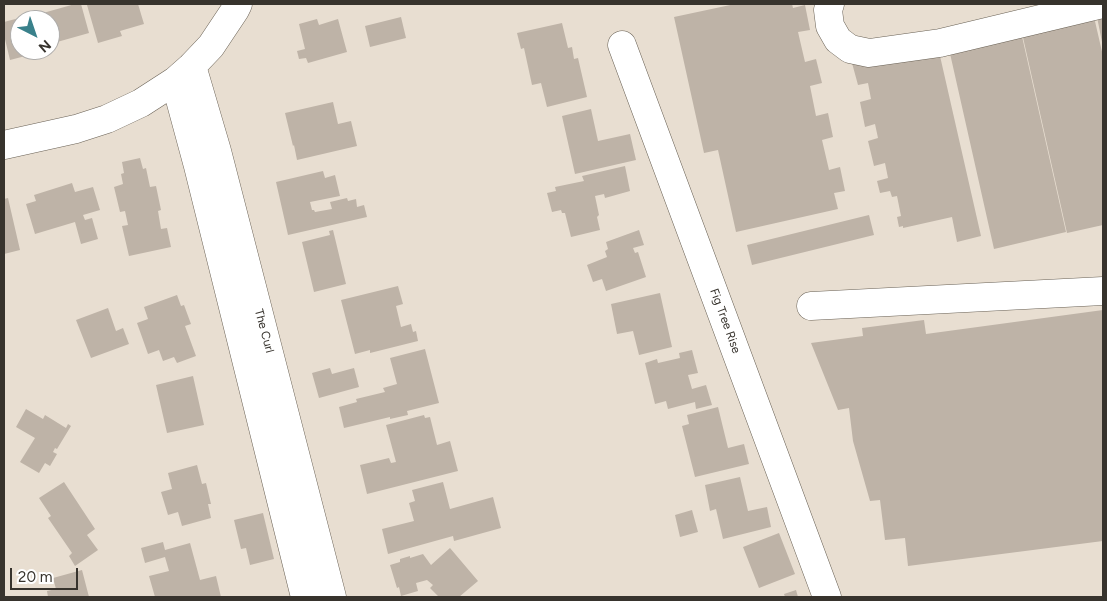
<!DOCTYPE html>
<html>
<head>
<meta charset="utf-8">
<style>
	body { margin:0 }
	#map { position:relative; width:1107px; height:601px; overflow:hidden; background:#e8ded1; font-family:Figtree,sans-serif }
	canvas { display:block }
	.frame { position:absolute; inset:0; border:5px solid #37332d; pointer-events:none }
	.north { position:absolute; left:10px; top:10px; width:50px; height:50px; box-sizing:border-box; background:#fff; border:1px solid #afadab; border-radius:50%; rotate:139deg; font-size:14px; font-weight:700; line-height:20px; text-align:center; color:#37332d }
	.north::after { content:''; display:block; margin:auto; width:18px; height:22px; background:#3a818b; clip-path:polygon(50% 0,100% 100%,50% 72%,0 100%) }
	.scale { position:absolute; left:10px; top:568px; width:68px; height:22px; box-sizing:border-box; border:2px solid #37332d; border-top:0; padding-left:6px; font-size:15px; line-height:18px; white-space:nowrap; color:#37332d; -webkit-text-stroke:4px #fff; paint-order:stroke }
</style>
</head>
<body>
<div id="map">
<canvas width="1107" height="601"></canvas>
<div class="frame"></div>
<div class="north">N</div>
<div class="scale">20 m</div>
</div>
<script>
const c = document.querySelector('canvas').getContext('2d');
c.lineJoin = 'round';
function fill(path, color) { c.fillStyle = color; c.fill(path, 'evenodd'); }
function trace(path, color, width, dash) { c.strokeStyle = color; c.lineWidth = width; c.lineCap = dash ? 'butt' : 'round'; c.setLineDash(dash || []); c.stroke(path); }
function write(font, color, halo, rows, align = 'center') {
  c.font = font + ' Figtree,sans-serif'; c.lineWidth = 4; c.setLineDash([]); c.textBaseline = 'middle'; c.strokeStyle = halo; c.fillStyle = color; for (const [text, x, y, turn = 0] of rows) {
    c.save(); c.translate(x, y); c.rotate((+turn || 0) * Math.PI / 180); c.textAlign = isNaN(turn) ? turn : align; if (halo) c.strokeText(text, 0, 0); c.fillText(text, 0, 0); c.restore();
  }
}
fill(new Path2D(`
	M 75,4 L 81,4 L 89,33 L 50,44 L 50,20 L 37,20 L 36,15 Z
	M 92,4 L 138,4 L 144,24 L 120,31 L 122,36 L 98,43 L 87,5 Z
	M 735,4 L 792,4 L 793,8 L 805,5 L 810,30 L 798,32 L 805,62 L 816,59 L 822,83 L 810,86 L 816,116 L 828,113 L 833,137 L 822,140 L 829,170 L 840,167 L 845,191 L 834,193 L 838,209 L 736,232 L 718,150 L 704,153 L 674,17 Z
	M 1103,15 L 1103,42 L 1102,42 L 1097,17 Z
	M 23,17 L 24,20 L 20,20 L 20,50 L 32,50 L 33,54 L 10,60 L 4,35 L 4,22 Z
	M 401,17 L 406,38 L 370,47 L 365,26 Z
	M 1094,17 L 1103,56 L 1103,225 L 1067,233 L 1022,33 Z
	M 317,19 L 319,25 L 338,19 L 347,52 L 308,63 L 306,58 L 299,59 L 297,51 L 305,49 L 299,24 Z
	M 562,23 L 568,48 L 572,47 L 574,59 L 578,58 L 587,97 L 547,107 L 541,83 L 532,85 L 524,48 L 521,49 L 517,33 Z
	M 1021,32 L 1066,232 L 994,249 L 949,49 Z
	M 935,34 L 981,236 L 957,242 L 952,217 L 903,228 L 903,226 L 899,227 L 897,217 L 901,216 L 897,196 L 892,197 L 890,191 L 880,193 L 877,181 L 888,178 L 885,163 L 874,166 L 868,141 L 878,138 L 875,124 L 865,127 L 860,102 L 871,99 L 868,83 L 858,85 L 852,63 Z
	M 333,102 L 338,124 L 351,121 L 357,146 L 297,160 L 294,145 L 293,146 L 285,113 Z
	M 591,109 L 598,141 L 630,134 L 636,160 L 575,174 L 562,116 Z
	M 140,158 L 143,169 L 146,168 L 150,187 L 156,186 L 161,210 L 158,211 L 161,229 L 167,228 L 171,247 L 129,256 L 122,226 L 128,225 L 125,211 L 120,212 L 114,187 L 123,184 L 121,174 L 124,173 L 122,162 Z
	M 625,166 L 630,191 L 605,198 L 604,194 L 595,196 L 599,215 L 597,217 L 600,230 L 571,237 L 565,213 L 562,213 L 561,210 L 552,212 L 547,193 L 556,191 L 555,187 L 584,181 L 582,176 Z
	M 323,171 L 325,178 L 335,175 L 340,196 L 310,202 L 312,210 L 314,210 L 315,212 L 332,209 L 330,202 L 347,198 L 348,201 L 356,199 L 357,207 L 364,205 L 367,217 L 288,235 L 276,182 Z
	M 72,183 L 75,192 L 93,187 L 100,210 L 83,215 L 85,220 L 92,218 L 98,239 L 81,244 L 75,222 L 35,234 L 26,204 L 36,201 L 34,195 Z
	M 8,198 L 20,250 L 4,254 L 4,199 Z
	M 869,215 L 874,235 L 752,265 L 747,245 Z
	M 333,230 L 346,284 L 314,292 L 302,242 L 330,235 L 329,231 Z
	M 639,230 L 644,245 L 633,248 L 635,253 L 638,252 L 646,277 L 606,291 L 602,279 L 593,282 L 587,265 L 607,257 L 605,251 L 608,249 L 606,242 Z
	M 398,286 L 403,304 L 396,306 L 401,327 L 411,324 L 413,332 L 416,331 L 418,341 L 370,353 L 370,350 L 355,354 L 341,300 Z
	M 660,293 L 672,347 L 639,355 L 633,331 L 617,334 L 611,304 Z
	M 177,295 L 181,306 L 184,305 L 191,324 L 185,326 L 196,356 L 177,363 L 174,357 L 163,361 L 159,350 L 148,354 L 137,323 L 148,319 L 144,307 Z
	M 108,308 L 116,331 L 123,328 L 129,344 L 91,358 L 76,320 Z
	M 1103,310 L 1103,541 L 908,566 L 905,538 L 885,540 L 880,500 L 870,501 L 853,441 L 849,408 L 838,410 L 811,343 L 863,336 L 862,328 L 924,320 L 926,334 Z
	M 425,349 L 439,403 L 407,411 L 408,415 L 390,419 L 390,417 L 344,428 L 339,407 L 357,402 L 356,399 L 385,392 L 383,388 L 397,384 L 390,358 Z
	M 692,350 L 698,373 L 688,375 L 692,389 L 706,385 L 712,405 L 696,409 L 695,402 L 668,409 L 666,401 L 655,404 L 645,363 L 657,359 L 658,363 L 680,358 L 679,353 Z
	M 330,368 L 332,374 L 354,368 L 359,387 L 319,398 L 312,373 Z
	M 193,376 L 204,425 L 167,433 L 156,385 Z
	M 718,407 L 728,448 L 744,444 L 749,464 L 695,477 L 682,426 L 689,424 L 687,415 Z
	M 26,409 L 43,419 L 45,415 L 66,428 L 68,424 L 71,426 L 57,449 L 55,448 L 53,452 L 57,454 L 50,466 L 45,463 L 39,473 L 20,462 L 35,438 L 16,427 Z
	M 424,415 L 425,418 L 430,417 L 437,445 L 450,441 L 458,471 L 367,494 L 360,465 L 389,458 L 391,463 L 396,462 L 386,425 Z
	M 197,465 L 202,484 L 206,483 L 211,504 L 208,504 L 211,518 L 182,526 L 178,512 L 168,515 L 161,492 L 172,489 L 168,473 Z
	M 740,477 L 748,511 L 767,507 L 771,527 L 723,539 L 716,509 L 710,511 L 705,485 Z
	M 64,482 L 95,529 L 87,535 L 98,550 L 75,566 L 69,556 L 72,553 L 48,518 L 51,516 L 39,498 Z
	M 443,482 L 450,509 L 493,497 L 501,528 L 454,541 L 453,536 L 388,554 L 382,529 L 414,521 L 409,503 L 415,501 L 412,490 Z
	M 692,510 L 698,532 L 680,537 L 675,515 Z
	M 263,513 L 274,559 L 250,565 L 246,548 L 241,549 L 234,520 Z
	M 779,533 L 795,574 L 759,588 L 743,547 Z
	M 163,542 L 165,550 L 190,543 L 200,580 L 216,576 L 221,597 L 155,597 L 149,576 L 169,571 L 165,557 L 145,563 L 141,548 Z
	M 450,548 L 478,581 L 459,597 L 439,597 L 430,588 L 433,585 L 427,580 L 416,583 L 418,591 L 401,596 L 399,587 L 397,588 L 390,565 L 400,562 L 400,559 L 410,556 L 410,558 L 423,554 L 431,565 Z
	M 82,570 L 89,597 L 48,597 L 47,591 L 56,589 L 53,578 Z
	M 796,590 L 798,597 L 785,597 L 784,594 Z`), '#beb3a7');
const minor = new Path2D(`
	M 830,4 L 828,10 L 830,26 L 838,40 L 850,49 L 869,53 L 940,43 L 1103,4
	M 622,45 L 827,597
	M 192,66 L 217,151 L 332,597
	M 175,81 L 198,166 L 305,597
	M 4,145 L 76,129 L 107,119 L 141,103 L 175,81 L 192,66 L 211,46 L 235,10 L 238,4
	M 811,306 L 1103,291`);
trace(minor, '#696155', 29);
trace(minor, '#fff', 28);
write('12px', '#37332d', '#fff', [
	["Fig Tree Rise",725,321,70],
	["The Curl",264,331,75]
]);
</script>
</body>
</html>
